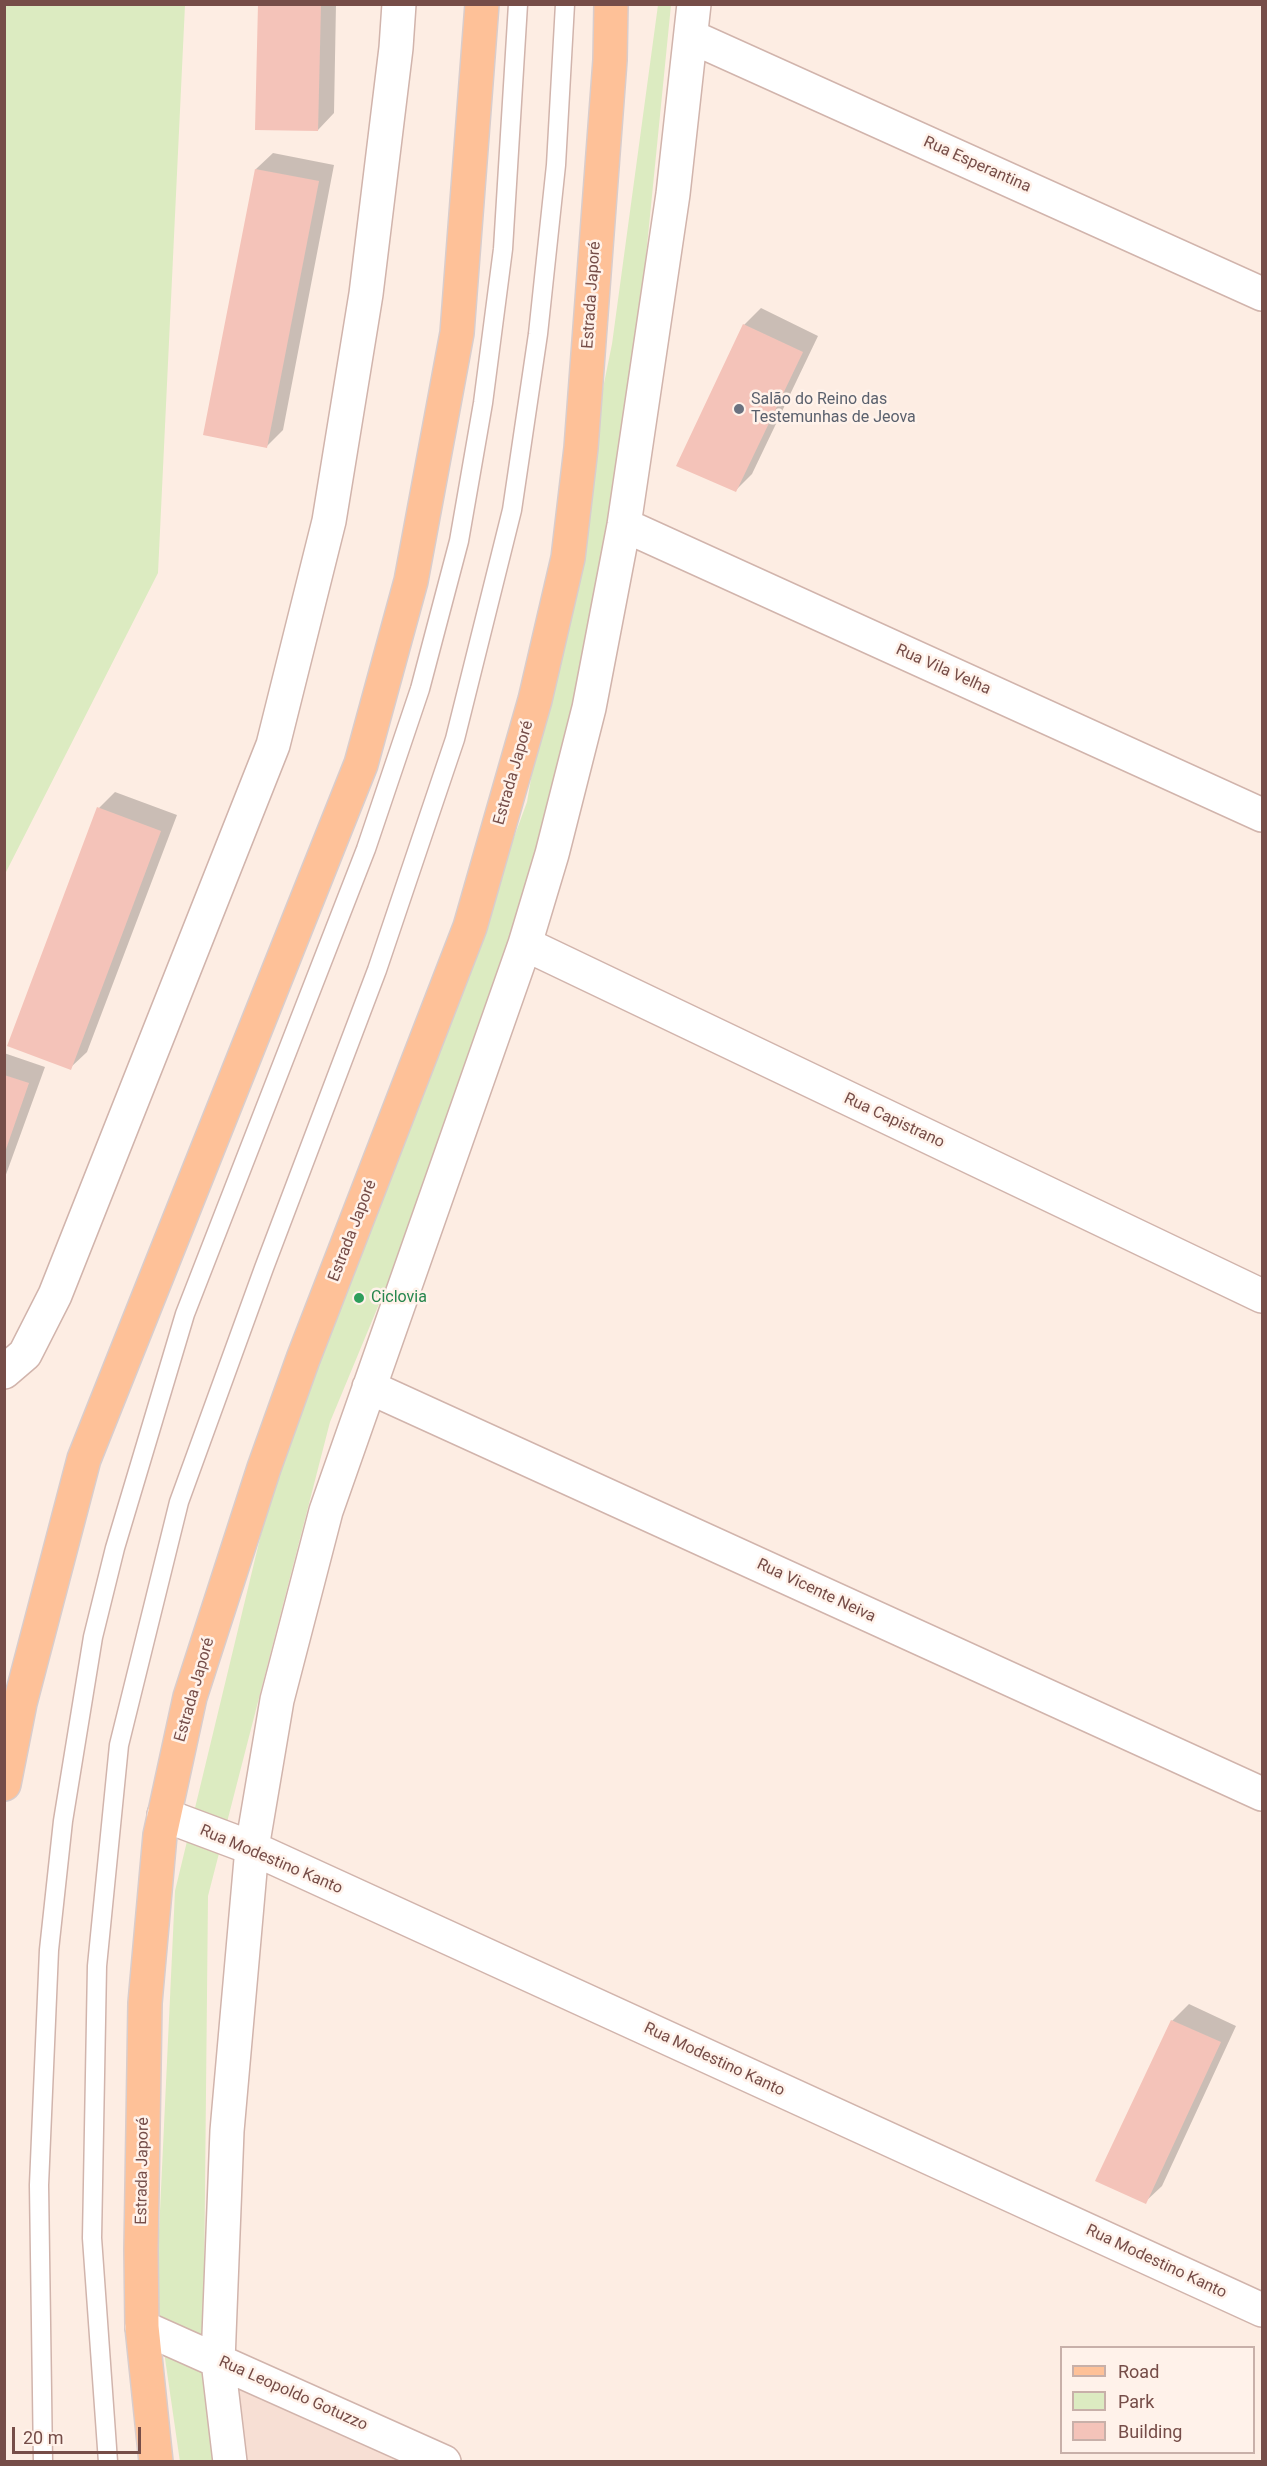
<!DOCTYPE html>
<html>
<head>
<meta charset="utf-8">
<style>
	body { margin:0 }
	#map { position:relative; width:1267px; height:2466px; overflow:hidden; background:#fdede3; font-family:Roboto,sans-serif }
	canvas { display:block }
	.frame { position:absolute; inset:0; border:6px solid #764d48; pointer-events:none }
	.legend { position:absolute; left:1060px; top:2346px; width:195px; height:108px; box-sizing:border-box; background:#fff2ea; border:2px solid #c8b0a9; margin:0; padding:8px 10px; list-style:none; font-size:18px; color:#764d48 }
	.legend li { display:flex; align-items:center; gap:12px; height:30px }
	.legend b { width:30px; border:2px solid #c8b0a9 }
	.scale { position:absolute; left:12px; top:2427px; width:129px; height:27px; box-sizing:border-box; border:3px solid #764d48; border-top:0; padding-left:8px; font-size:18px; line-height:21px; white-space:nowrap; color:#764d48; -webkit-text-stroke:4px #fff2ea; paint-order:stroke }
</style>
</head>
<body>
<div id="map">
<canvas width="1267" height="2466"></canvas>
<div class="frame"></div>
<ul class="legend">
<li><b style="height:8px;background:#fec198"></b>Road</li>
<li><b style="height:16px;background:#dcebc1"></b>Park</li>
<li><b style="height:16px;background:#f4c3b9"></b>Building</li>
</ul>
<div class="scale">20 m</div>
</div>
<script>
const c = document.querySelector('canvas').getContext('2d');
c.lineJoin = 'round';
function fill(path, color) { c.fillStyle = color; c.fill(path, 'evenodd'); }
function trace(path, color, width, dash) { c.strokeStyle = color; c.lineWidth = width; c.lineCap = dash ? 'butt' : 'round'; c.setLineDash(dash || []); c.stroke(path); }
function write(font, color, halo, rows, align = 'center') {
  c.font = font + ' Roboto,sans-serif'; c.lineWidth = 5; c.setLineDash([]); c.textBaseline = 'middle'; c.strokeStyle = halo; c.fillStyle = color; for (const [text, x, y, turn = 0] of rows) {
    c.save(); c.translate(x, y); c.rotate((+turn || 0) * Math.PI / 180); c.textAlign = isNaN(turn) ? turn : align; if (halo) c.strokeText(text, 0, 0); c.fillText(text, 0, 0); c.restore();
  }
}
fill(new Path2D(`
	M 235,2382 L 403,2461 L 243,2461 Z`), '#f7dfd4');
fill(new Path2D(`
	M 5,4 L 185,5 L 158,573 L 5,874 Z
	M 658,5 L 671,5 L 638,336 L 574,720 L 464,1088 L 431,1179 L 330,1422 L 208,1896 L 204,2289 L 221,2461 L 180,2462 L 156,2296 L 175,1891 L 289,1418 L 436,1050 L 527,802 L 573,536 L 612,344 Z`), '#dcebc1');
fill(new Path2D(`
	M 259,4 L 336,4 L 334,113 L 318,130 Z
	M 273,153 L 334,165 L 283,430 L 267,446 L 256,169 Z
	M 761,308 L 818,336 L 752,474 L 735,491 L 744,325 Z
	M 115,792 L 177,815 L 87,1052 L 70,1068 L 99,808 Z
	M 4,1053 L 45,1067 L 4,1180 Z
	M 1189,2004 L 1236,2026 L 1162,2186 L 1145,2202 L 1172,2021 Z`), '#0003');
fill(new Path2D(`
	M 258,4 L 321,4 L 318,131 L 255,130 Z
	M 255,169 L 319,181 L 267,448 L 203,435 Z
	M 743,324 L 803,352 L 736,492 L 676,466 Z
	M 97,807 L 161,831 L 71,1070 L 7,1046 Z
	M 4,1075 L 29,1083 L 5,1152 L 4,1152 Z
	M 1171,2020 L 1221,2042 L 1146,2204 L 1095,2181 Z`), '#f4c3b9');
const lane = new Path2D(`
	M 43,2462 L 39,2185 L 49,1950 L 63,1821 L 93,1637 L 115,1548 L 185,1314 L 366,849 L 420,689 L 459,541 L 483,403 L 503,249 L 518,4
	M 108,2462 L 92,2238 L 97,1966 L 119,1745 L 179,1502 L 264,1268 L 377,970 L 455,739 L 512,510 L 538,334 L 556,165 L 565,4`);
const street = new Path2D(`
	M 692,37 L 1262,294
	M 624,525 L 1262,815
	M 525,944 L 1262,1296
	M 4,1372 L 25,1354 L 55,1295 L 273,745 L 329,521 L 366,294 L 396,48 L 399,4
	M 369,1387 L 1262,1794
	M 164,1815 L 252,1848 L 1262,2310
	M 142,2327 L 444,2462
	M 230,2462 L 218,2361 L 227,2131 L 252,1848 L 277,1700 L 326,1511 L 525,944 L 552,854 L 589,708 L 624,525 L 673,194 L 694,4`);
const primary = new Path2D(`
	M 4,1784 L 20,1703 L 84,1459 L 361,764 L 411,581 L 457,333 L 482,4
	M 156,2462 L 142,2327 L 141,2250 L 145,2003 L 160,1835 L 190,1697 L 264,1468 L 303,1359 L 470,927 L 535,700 L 568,558 L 581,448 L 610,60 L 611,4`);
trace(lane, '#d1b4ac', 21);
trace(street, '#d1b4ac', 36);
trace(primary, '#d9cdcc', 36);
trace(lane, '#fff', 18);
trace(street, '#fff', 33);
trace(primary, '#fec198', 33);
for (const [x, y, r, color] of [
	[739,409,6,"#6b7280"],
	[359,1298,6,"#2e9e5b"]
]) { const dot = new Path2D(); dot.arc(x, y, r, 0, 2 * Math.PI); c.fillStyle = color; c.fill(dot); trace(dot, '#fff2ea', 2); }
write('16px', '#764d48', '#fff2ea', [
	["Rua Esperantina",977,165,24],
	["Estrada Japoré",592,295,-86],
	["Rua Vila Velha",943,670,24],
	["Estrada Japoré",514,773,-74],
	["Rua Capistrano",894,1121,25],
	["Estrada Japoré",353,1231,-69],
	["Rua Vicente Neiva",816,1591,25],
	["Estrada Japoré",195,1690,-74],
	["Rua Modestino Kanto",271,1860,23],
	["Rua Modestino Kanto",714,2060,25],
	["Estrada Japoré",143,2171,-89],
	["Rua Modestino Kanto",1156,2262,25],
	["Rua Leopoldo Gotuzzo",293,2394,24]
]);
write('16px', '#5b616d', '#fff2ea', [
	["Salão do Reino das",751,400],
	["Testemunhas de Jeova",751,418]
], 'left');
write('16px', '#27864d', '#fff2ea', [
	["Ciclovia",371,1298]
], 'left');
</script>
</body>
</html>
